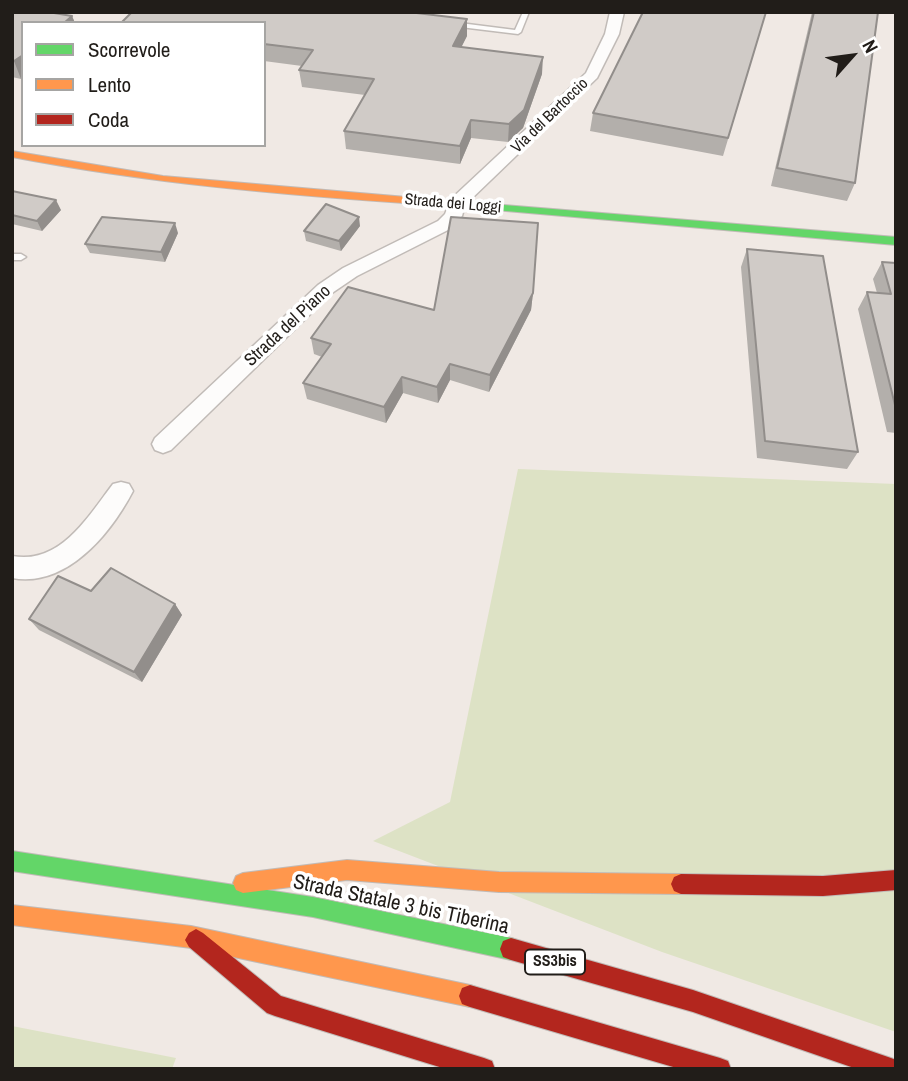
<!DOCTYPE html>
<html>
<head>
<meta charset="utf-8">
<style>
	body { margin:0 }
	#map { position:relative; width:908px; height:1081px; overflow:hidden; background:#f0e9e4; font-family:"Archivo Narrow",sans-serif }
	canvas { display:block }
	.frame { position:absolute; inset:0; border:14px solid #211d19; pointer-events:none }
	.legend { position:absolute; left:21px; top:21px; width:245px; height:126px; box-sizing:border-box; background:#fff; border:2px solid #a6a5a3; margin:0; padding:9px 12px; list-style:none; font-size:21px; color:#211d19 }
	.legend li { display:flex; align-items:center; gap:14px; height:35px }
	.legend b { width:35px; border:2px solid #a6a5a3 }
	.north { position:absolute; left:817px; top:21px; width:70px; height:70px; -webkit-text-stroke:5px #fff; paint-order:stroke; rotate:62deg; font-size:19px; font-weight:700; line-height:28px; text-align:center; color:#211d19 }
	.north::after { content:''; display:block; margin:auto; width:24px; height:32px; background:#211d19; clip-path:polygon(50% 0,100% 100%,50% 72%,0 100%) }
</style>
</head>
<body>
<div id="map">
<canvas width="908" height="1081"></canvas>
<div class="frame"></div>
<ul class="legend">
<li><b style="height:9px;background:#63d668"></b>Scorrevole</li>
<li><b style="height:9px;background:#ff974d"></b>Lento</li>
<li><b style="height:9px;background:#b3261e"></b>Coda</li>
</ul>
<div class="north">N</div>
</div>
<script>
const c = document.querySelector('canvas').getContext('2d');
c.lineJoin = 'round';
function fill(path, color) { c.fillStyle = color; c.fill(path, 'evenodd'); }
function trace(path, color, width, dash) { c.strokeStyle = color; c.lineWidth = width; c.lineCap = dash ? 'butt' : 'round'; c.setLineDash(dash || []); c.stroke(path); }
function write(font, color, halo, rows, align = 'center') {
  c.font = font + ' "Archivo Narrow",sans-serif'; c.lineWidth = 7; c.setLineDash([]); c.textBaseline = 'middle'; c.strokeStyle = halo; c.fillStyle = color; for (const [text, x, y, turn = 0] of rows) {
    c.save(); c.translate(x, y); c.rotate((+turn || 0) * Math.PI / 180); c.textAlign = isNaN(turn) ? turn : align; if (halo) c.strokeText(text, 0, 0); c.fillText(text, 0, 0); c.restore();
  }
}
fill(new Path2D(`
	M 518,469 L 896,484 L 896,1032 L 662,952 L 373,841 L 450,802 Z
	M 12,1026 L 176,1058 L 172,1069 L 12,1069 Z`), '#dde2c5');
const lane = new Path2D(`
	M 523,12 L 529,12 L 521,32 L 518,34 L 452,26 L 449,24 L 452,22 L 515,30 Z
	M 12,254 L 21,254 L 26,257 L 21,260 L 12,260 Z`);
const street = new Path2D(`
	M 610,12 L 624,12 L 619,34 L 597,78 L 465,205 L 462,216 L 450,229 L 357,276 L 332,293 L 171,450 L 163,453 L 155,450 L 152,444 L 155,438 L 318,285 L 343,268 L 438,221 L 445,214 L 451,199 L 586,73 L 605,34 Z
	M 121,482 L 129,484 L 133,491 C 110,535 66,588 12,578 L 12,556 C 60,565 87,518 113,484 Z`);
const fast = new Path2D(`
	M 418,198 L 896,237 L 896,245 L 414,203 L 412,201 Z
	M 12,851 L 313,897 L 511,938 L 519,941 L 522,949 L 519,957 L 511,960 L 313,917 L 12,871 Z`);
const slow = new Path2D(`
	M 12,151 L 163,176 L 418,198 L 424,201 L 418,204 C 282,195 147,183 12,157 Z
	M 347,860 L 499,872 L 681,874 L 688,877 L 691,884 L 688,891 L 681,894 L 499,892 L 347,880 L 243,893 L 236,890 L 233,883 L 236,876 L 243,873 Z
	M 12,905 L 191,926 L 470,985 L 478,988 L 481,996 L 478,1004 L 470,1007 L 191,948 L 12,925 Z`);
const jam = new Path2D(`
	M 896,870 L 896,890 L 823,896 L 681,894 L 674,891 L 671,884 L 674,877 L 681,874 L 823,876 Z
	M 196,929 L 203,933 L 281,996 L 484,1058 L 492,1061 L 495,1069 L 446,1069 L 275,1016 L 267,1013 L 189,947 L 185,940 L 189,933 Z
	M 511,938 L 693,990 L 891,1058 L 896,1060 L 896,1069 L 857,1069 L 693,1012 L 511,960 L 503,957 L 500,949 L 503,941 Z
	M 470,985 L 720,1058 L 728,1061 L 731,1069 L 680,1069 L 470,1007 L 462,1004 L 459,996 L 462,988 Z`);
trace(lane, '#c1bbb7', 3);
trace(street, '#c1bbb7', 3);
trace(fast, '#c1bbb7', 2);
trace(slow, '#c1bbb7', 2);
trace(jam, '#c1bbb7', 2);
fill(lane, '#fdfcfb');
fill(street, '#fdfcfb');
fill(fast, '#63d668');
fill(slow, '#ff974d');
fill(jam, '#b3261e');
fill(new Path2D(`
	M 12,12 L 72,16 L 75,23 L 23,23 L 21,79 L 12,77 Z
	M 766,12 L 723,156 L 590,131 L 593,113 Z
	M 812,12 L 878,12 L 855,183 L 847,201 L 771,186 Z
	M 264,23 L 467,36 L 461,47 L 542,74 L 523,128 L 508,142 L 471,138 L 460,164 L 346,149 L 344,131 L 365,95 L 302,87 L 299,70 L 302,66 L 264,61 Z
	M 12,191 L 61,210 L 42,231 L 12,224 Z
	M 360,226 L 341,251 L 306,241 L 304,231 Z
	M 178,233 L 165,262 L 90,253 L 85,244 Z
	M 747,249 L 858,452 L 847,469 L 757,458 L 741,267 Z
	M 882,262 L 896,263 L 896,433 L 887,432 L 858,309 L 867,292 L 877,293 L 873,279 Z
	M 533,293 L 531,310 L 489,392 L 450,380 L 438,403 L 403,393 L 386,423 L 307,399 L 303,383 L 322,357 L 314,354 L 311,338 L 434,310 Z
	M 91,591 L 175,604 L 182,615 L 142,682 L 39,630 L 29,619 Z`), '#b3afab');
fill(new Path2D(`
	M 72,16 L 75,23 L 64,23 Z
	M 467,19 L 467,36 L 453,64 L 453,46 Z
	M 23,55 L 23,78 L 21,79 L 14,61 Z
	M 543,57 L 542,74 L 523,128 L 508,142 L 509,124 Z
	M 471,120 L 471,138 L 460,164 L 460,146 Z
	M 56,200 L 61,210 L 42,231 L 37,221 Z
	M 359,217 L 360,226 L 341,251 L 339,241 Z
	M 175,223 L 178,233 L 165,262 L 161,252 Z
	M 533,293 L 531,310 L 489,392 L 490,375 Z
	M 450,364 L 450,380 L 438,403 L 437,387 Z
	M 402,377 L 403,393 L 386,423 L 384,407 Z
	M 175,604 L 182,615 L 142,682 L 134,672 Z`), '#928e8b');
const building = new Path2D(`
	M 12,12 L 48,12 L 72,16 L 64,23 L 23,23 L 23,55 L 14,61 L 12,61 Z
	M 132,12 L 408,12 L 467,19 L 453,46 L 543,57 L 524,110 L 509,124 L 471,120 L 460,146 L 344,131 L 374,79 L 299,70 L 313,50 L 264,44 L 264,23 L 121,23 Z
	M 643,12 L 766,12 L 728,138 L 593,113 Z
	M 814,12 L 878,12 L 855,183 L 777,168 Z
	M 12,191 L 56,200 L 37,221 L 12,215 Z
	M 326,204 L 359,217 L 339,241 L 304,231 Z
	M 102,217 L 175,223 L 161,252 L 85,244 Z
	M 451,217 L 538,223 L 533,293 L 490,375 L 450,364 L 437,387 L 402,377 L 384,407 L 303,383 L 331,344 L 311,338 L 348,287 L 434,310 Z
	M 747,249 L 823,256 L 858,452 L 765,441 Z
	M 882,262 L 896,263 L 896,409 L 867,292 L 891,294 Z
	M 111,568 L 175,604 L 134,672 L 29,619 L 58,576 L 91,591 Z`);
fill(building, '#d0cbc7');
trace(building, '#928e8b', 2);
write('16px', '#211d19', '#fff', [
	["Via del Bartoccio",550,116,-44],
	["Strada dei Loggi",453,204,5]
]);
for (const [x, y, w] of [
	[555,962,60]
]) { const box = new Path2D(); box.roundRect(x - w / 2, y - 12.5, w, 25, 5); c.fillStyle = '#fff'; c.fill(box); trace(box, '#211d19', 2); }
write('bold 16px', '#211d19', null, [
	["SS3bis",555,962]
]);
write('18px', '#211d19', '#fff', [
	["Strada del Piano",288,326,-43]
]);
write('21px', '#211d19', '#fff', [
	["Strada Statale 3 bis Tiberina",401,905,12]
]);
</script>
</body>
</html>
